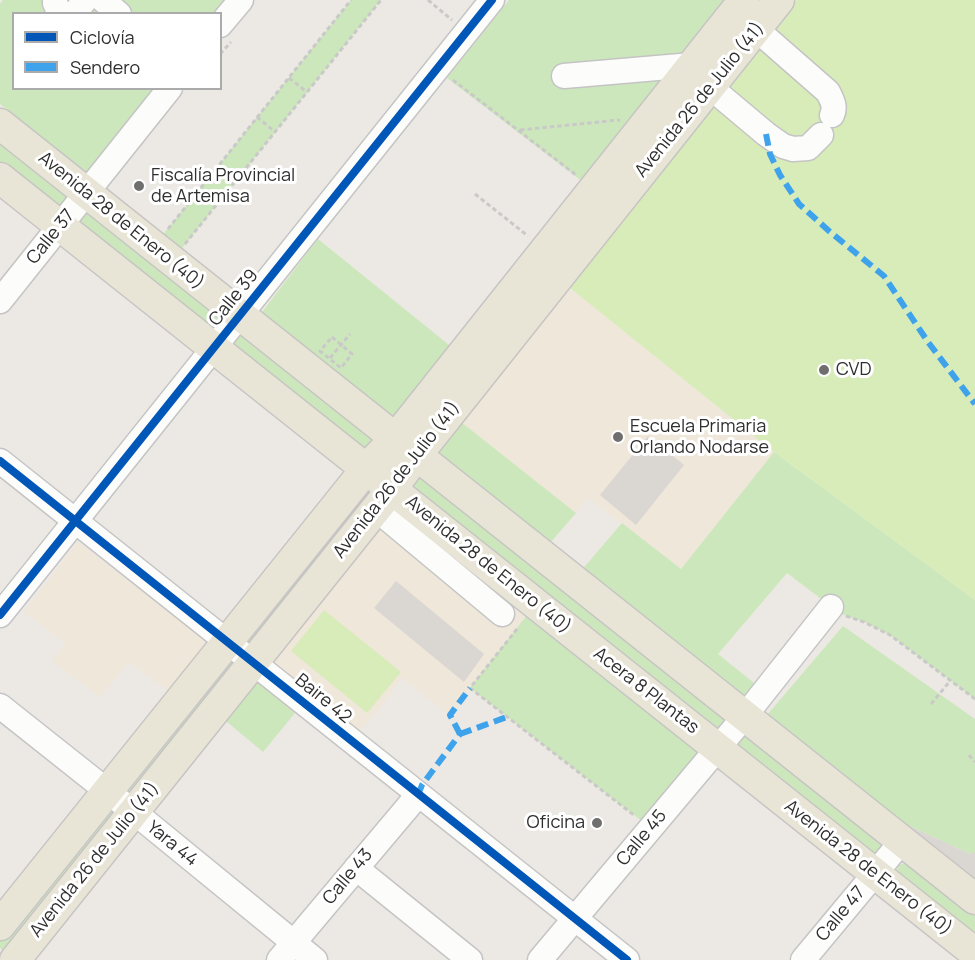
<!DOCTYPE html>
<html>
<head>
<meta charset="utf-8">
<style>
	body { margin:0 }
	#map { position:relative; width:975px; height:960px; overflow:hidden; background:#ece8e4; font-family:Manrope,sans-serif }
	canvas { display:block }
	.legend { position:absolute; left:12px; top:12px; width:210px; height:78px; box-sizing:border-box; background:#fff; border:2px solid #ababab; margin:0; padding:8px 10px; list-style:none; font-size:18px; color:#2e2e2e }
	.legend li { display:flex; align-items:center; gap:12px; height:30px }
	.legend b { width:30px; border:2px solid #ababab }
</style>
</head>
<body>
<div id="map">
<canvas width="975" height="960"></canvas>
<ul class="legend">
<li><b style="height:8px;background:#0057b8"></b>Ciclovía</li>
<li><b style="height:8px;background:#3ea3eb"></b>Sendero</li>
</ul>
</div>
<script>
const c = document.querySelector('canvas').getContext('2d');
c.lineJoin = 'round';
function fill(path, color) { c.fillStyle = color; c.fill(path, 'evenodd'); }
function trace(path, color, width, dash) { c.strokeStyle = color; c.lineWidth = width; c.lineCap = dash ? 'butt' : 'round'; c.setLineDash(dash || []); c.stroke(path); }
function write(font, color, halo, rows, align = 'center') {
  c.font = font + ' Manrope,sans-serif'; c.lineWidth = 6; c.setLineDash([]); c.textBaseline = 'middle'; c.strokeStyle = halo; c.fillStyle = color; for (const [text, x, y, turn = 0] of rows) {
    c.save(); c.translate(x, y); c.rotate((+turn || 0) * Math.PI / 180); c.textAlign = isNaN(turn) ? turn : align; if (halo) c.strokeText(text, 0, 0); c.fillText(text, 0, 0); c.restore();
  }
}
fill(new Path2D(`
	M 570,288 L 774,452 L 681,569 L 588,498 L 576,513 L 461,422 Z
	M 392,507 L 527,615 L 450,715 L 402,678 L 375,714 L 358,733 L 355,729 L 269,659 Z
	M 78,542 L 214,647 L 174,695 L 129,662 L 100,697 L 52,661 L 65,643 L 24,612 Z`), '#efe7d9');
fill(new Path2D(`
	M 3,0 L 227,0 L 216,13 L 14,14 L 14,88 L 155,89 L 87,173 L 0,104 L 0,4 Z
	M 351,0 L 381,0 L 175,257 L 157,242 Z
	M 509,0 L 731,0 L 587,185 L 447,78 Z
	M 0,136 L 68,197 L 59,208 L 0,167 Z
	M 94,211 L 218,310 L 216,324 L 209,327 L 78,221 L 85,212 Z
	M 318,239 L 454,349 L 393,424 L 259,316 Z
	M 246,335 L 373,436 L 373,443 L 364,452 L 231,345 L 239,336 Z
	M 461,422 L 576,513 L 550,543 L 436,453 Z
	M 774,452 L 975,600 L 975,699 L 890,635 L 864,622 L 841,614 L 787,573 L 718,654 L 764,691 L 752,707 L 580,572 L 622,523 L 681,569 Z
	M 420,477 L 428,477 L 728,720 L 719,729 L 711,730 L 410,489 L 413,481 Z
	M 361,497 L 365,502 L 253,645 L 243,638 Z
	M 527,615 L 702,751 L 643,822 L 470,688 Z
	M 843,626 L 975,719 L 975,852 L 970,854 L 903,823 L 767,715 Z
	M 227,656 L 238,664 L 135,794 L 124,786 Z
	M 257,680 L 295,713 L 263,752 L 226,721 Z
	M 747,732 L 887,847 L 878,857 L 738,750 L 737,743 Z
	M 108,808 L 116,816 L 5,953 L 0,948 L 0,940 Z
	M 912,861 L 975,911 L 975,944 L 896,873 L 899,865 Z`), '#cde7bc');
fill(new Path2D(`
	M 797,0 L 975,0 L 975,600 L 774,452 L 570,288 Z
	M 324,610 L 401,672 L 367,713 L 291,651 Z`), '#d8ecba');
fill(new Path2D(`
	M 648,436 L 684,465 L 636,525 L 600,495 Z
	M 396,581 L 484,654 L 464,682 L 374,608 Z
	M 903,823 L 970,854 L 975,852 L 975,880 Z`), '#dad6d2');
const minor = new Path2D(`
	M 55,0 L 55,3 L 60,14
	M 103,0 L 119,14
	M 74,14 L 85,0
	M 220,25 L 241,0
	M 756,29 L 828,92 C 832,100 836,107 832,115
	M 564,76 L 692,65
	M 710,87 L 766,134 L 783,146 L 793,149 L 808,148 L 821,135
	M 0,301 L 170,88
	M 0,461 L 627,960
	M 376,509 L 502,614
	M 0,615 L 492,0
	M 0,706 L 145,821 L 315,960
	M 356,868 L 470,960
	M 279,960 L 418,795
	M 540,960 L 744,717 L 831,607
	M 803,960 L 902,841`);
const major = new Path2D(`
	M 0,124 L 975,899
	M 0,178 L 975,953
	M 0,925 L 366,469 L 395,439 L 744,0
	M 15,960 L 384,499 L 416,456 L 779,0`);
trace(minor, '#c5c4c5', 27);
trace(major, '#c6c5c4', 33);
trace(new Path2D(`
	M 428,0 L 452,20
	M 220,54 L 231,42
	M 289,78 L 307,92
	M 453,80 L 576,175
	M 257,117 L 274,131
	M 520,130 L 618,120 L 620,121
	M 475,194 L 528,236
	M 168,229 L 351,0
	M 185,244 L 381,0
	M 332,337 L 352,354 L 341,368 L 320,351 Z
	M 330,358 L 350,334
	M 846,616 L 864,622 L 890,635 L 975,699
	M 517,629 L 470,688 L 635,816
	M 931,704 L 950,681
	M 969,755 L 975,762`), '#c9c9c8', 3, [4.5, 3]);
trace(minor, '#fcfcfb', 24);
trace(major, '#e9e5d6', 30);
trace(new Path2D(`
	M 766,134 L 770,154 L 780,175 L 799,204 L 829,231 L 884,276 L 928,342 L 975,404
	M 460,734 L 450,715 L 470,688
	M 460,734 L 507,717
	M 418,795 L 422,785 L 460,734`), '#3ea3eb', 6, [12, 6]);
trace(new Path2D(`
	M 0,461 L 627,960
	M 0,615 L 492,0`), '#0057b8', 8);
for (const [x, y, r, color] of [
	[139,186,6,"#706f6e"],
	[824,370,6,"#706f6e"],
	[618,437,6,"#706f6e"],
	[597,823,6,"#706f6e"]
]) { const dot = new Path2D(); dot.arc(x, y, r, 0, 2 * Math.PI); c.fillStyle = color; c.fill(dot); trace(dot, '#fff', 2); }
write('18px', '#2e2e2e', '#fff', [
	["Avenida 26 de Julio (41)",700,100,-51],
	["Avenida 28 de Enero (40)",121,221,39],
	["Calle 37",51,237,-51],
	["Calle 39",234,298,-51],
	["Avenida 26 de Julio (41)",397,480,-52],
	["Avenida 28 de Enero (40)",488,565,39],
	["Acera 8 Plantas",646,691,38],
	["Baire 42",323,699,39],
	["Calle 45",642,838,-50],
	["Yara 44",172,844,39],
	["Avenida 26 de Julio (41)",95,860,-51],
	["Avenida 28 de Enero (40)",868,868,38],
	["Calle 43",348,877,-50],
	["Calle 47",841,914,-50]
]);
write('18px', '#2e2e2e', '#fff', [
	["Fiscalía Provincial",151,176],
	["de Artemisa",151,197],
	["CVD",836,370],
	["Escuela Primaria",630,427],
	["Orlando Nodarse",630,448],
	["Oficina",585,823,"right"]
], 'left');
</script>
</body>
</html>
